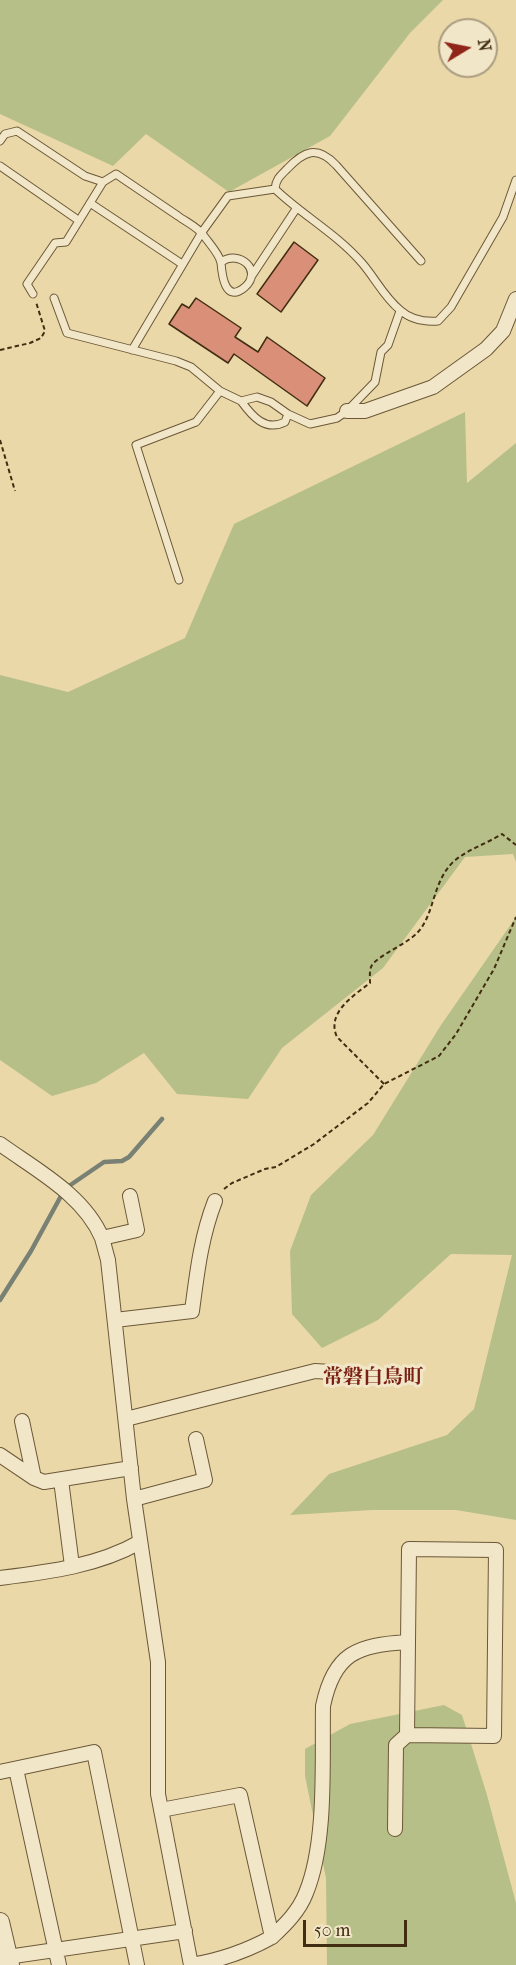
<!DOCTYPE html>
<html>
<head>
<meta charset="utf-8">
<style>
	body { margin:0 }
	#map { position:relative; width:516px; height:1965px; overflow:hidden; background:#ead8a9; font-family:"IM FELL French Canon",serif }
	canvas { display:block }
	.north { position:absolute; left:438px; top:18px; width:60px; height:60px; box-sizing:border-box; background:#f1e6c7; border:2px solid #ab9c7f; border-radius:50%; rotate:80deg; font-size:16px; font-weight:700; line-height:24px; text-align:center; color:#412e12 }
	.north::after { content:''; display:block; margin:auto; width:21px; height:27px; background:#8f2418; clip-path:polygon(50% 0,100% 100%,50% 72%,0 100%) }
	.scale { position:absolute; left:303px; top:1920px; width:104px; height:27px; box-sizing:border-box; border:3px solid #412e12; border-top:0; padding-left:8px; font-size:18px; line-height:21px; white-space:nowrap; color:#412e12; -webkit-text-stroke:4px #f1e6c7; paint-order:stroke }
</style>
</head>
<body>
<div id="map">
<canvas width="516" height="1965"></canvas>
<div class="north">N</div>
<div class="scale">50 m</div>
</div>
<script>
const c = document.querySelector('canvas').getContext('2d');
c.lineJoin = 'round';
function fill(path, color) { c.fillStyle = color; c.fill(path, 'evenodd'); }
function trace(path, color, width, dash) { c.strokeStyle = color; c.lineWidth = width; c.lineCap = dash ? 'butt' : 'round'; c.setLineDash(dash || []); c.stroke(path); }
function write(font, color, halo, rows, align = 'center') {
  c.font = font + ' "IM FELL French Canon","Noto Serif JP",serif'; c.lineWidth = 6; c.setLineDash([]); c.textBaseline = 'middle'; c.strokeStyle = halo; c.fillStyle = color; for (const [text, x, y, turn = 0] of rows) {
    c.save(); c.translate(x, y); c.rotate((+turn || 0) * Math.PI / 180); c.textAlign = isNaN(turn) ? turn : align; if (halo) c.strokeText(text, 0, 0); c.fillText(text, 0, 0); c.restore();
  }
}
fill(new Path2D(`
	M 0,0 L 443,0 L 410,33 L 330,136 L 229,192 L 146,134 L 113,166 L 0,114 Z
	M 465,412 L 467,483 L 516,443 L 516,862 L 513,854 L 465,857 L 383,968 L 282,1048 L 248,1099 L 177,1094 L 144,1053 L 96,1083 L 52,1096 L 0,1060 L 0,675 L 68,692 L 185,638 L 234,524 Z
	M 516,917 L 516,1520 L 456,1510 L 372,1510 L 290,1515 L 329,1474 L 447,1435 L 474,1409 L 512,1255 L 451,1254 L 378,1320 L 322,1348 L 292,1314 L 290,1251 L 311,1195 L 373,1135 L 441,1025 Z
	M 444,1705 L 462,1715 L 487,1795 L 516,1903 L 516,1965 L 327,1965 L 326,1878 L 305,1776 L 305,1749 L 350,1724 Z`), '#b7bf88');
trace(new Path2D(`
	M 0,1300 L 31,1251 L 61,1196 L 69,1186 L 104,1162 L 122,1161 L 129,1157 L 162,1119`), '#798074', 4.5);
const building = new Path2D(`
	M 294,242 L 318,260 L 281,312 L 257,294 Z
	M 196,298 L 241,328 L 235,337 L 258,352 L 267,337 L 325,378 L 307,406 L 234,354 L 228,363 L 169,324 L 182,304 L 189,308 Z`);
fill(building, '#da8f79');
trace(building, '#412e12', 1.5);
const service = new Path2D(`
	M 0,141 L 5,134 L 17,131 L 85,176 L 103,182 L 116,174 C 137,188 157,202 178,216 C 186,222 198,227 204,236 C 209,243 220,255 221,263 C 222,275 225,304 245,287 C 263,271 240,249 221,262
	M 0,166 L 78,220
	M 275,189 C 302,215 337,234 362,263 C 375,278 384,297 400,310 C 411,320 424,322 438,321 L 451,307 L 503,217 L 516,180
	M 275,189 C 276,179 280,176 287,169 C 304,151 317,145 336,165 L 421,261
	M 90,203 L 182,264
	M 251,277 L 296,209
	M 33,294 L 27,284 L 55,243 L 66,242 L 103,182
	M 54,298 L 67,333 L 176,361 L 191,367 L 220,391 L 241,401 L 257,397 L 271,402 L 288,414 L 285,422 C 265,432 252,416 241,401
	M 132,350 L 202,232 L 228,196 L 275,189
	M 288,414 L 310,424 L 337,418 L 347,411 L 375,382 L 381,352 L 388,345 L 400,311
	M 179,580 L 136,445 L 196,422 L 220,391`);
const minor = new Path2D(`
	M 347,411 L 365,411 L 433,387 L 486,349 L 503,331 L 516,299
	M 0,1144 C 36,1170 84,1195 102,1238 C 104,1245 106,1253 108,1260 L 134,1499 L 158,1662 L 158,1794 L 191,1965
	M 102,1238 L 137,1230 L 130,1196
	M 115,1320 L 192,1311 C 197,1273 201,1237 215,1201
	M 126,1419 L 315,1371 L 331,1372
	M 22,1421 L 34,1478
	M 0,1455 L 34,1478 L 44,1482 L 131,1468
	M 61,1480 L 72,1566
	M 134,1499 L 205,1480 L 196,1439
	M 0,1578 C 48,1572 98,1566 140,1542
	M 16,1769 L 59,1965
	M 0,1772 L 94,1752 L 137,1965
	M 161,1810 L 240,1795 L 272,1937 C 247,1951 221,1960 191,1965
	M 395,1829 L 396,1745 L 407,1735 L 494,1736 L 496,1550 L 409,1549 L 407,1735
	M 272,1937 C 286,1924 299,1911 306,1893 C 327,1842 322,1762 323,1706 C 334,1653 357,1645 408,1642
	M 0,1958 L 185,1931`);
const tertiary = new Path2D(`
	M 0,1922 L 10,1965`);
trace(service, '#6b5838', 9);
trace(minor, '#6b5838', 16);
trace(tertiary, '#6b5838', 20);
trace(new Path2D(`
	M 0,350 L 30,343 L 41,338 L 45,331 L 36,302
	M 0,440 L 15,491
	M 384,1084 L 337,1037 C 326,1013 353,996 370,983 C 370,977 369,970 372,965 C 379,955 407,944 418,932 C 435,913 432,883 453,862 C 468,849 486,844 502,834 L 516,845
	M 224,1189 L 232,1183 L 265,1169 L 276,1167 L 314,1144 L 368,1103 L 384,1084 L 439,1056 L 456,1034 L 494,969 L 516,917`), '#412e12', 2, [4.5, 3]);
trace(service, '#f1e6c7', 7);
trace(minor, '#f1e6c7', 14);
trace(tertiary, '#f1e6c7', 18);
write('bold 20px', '#7a1f14', '#f1e6c7', [
	["常磐白鳥町",373,1378]
]);
</script>
</body>
</html>
